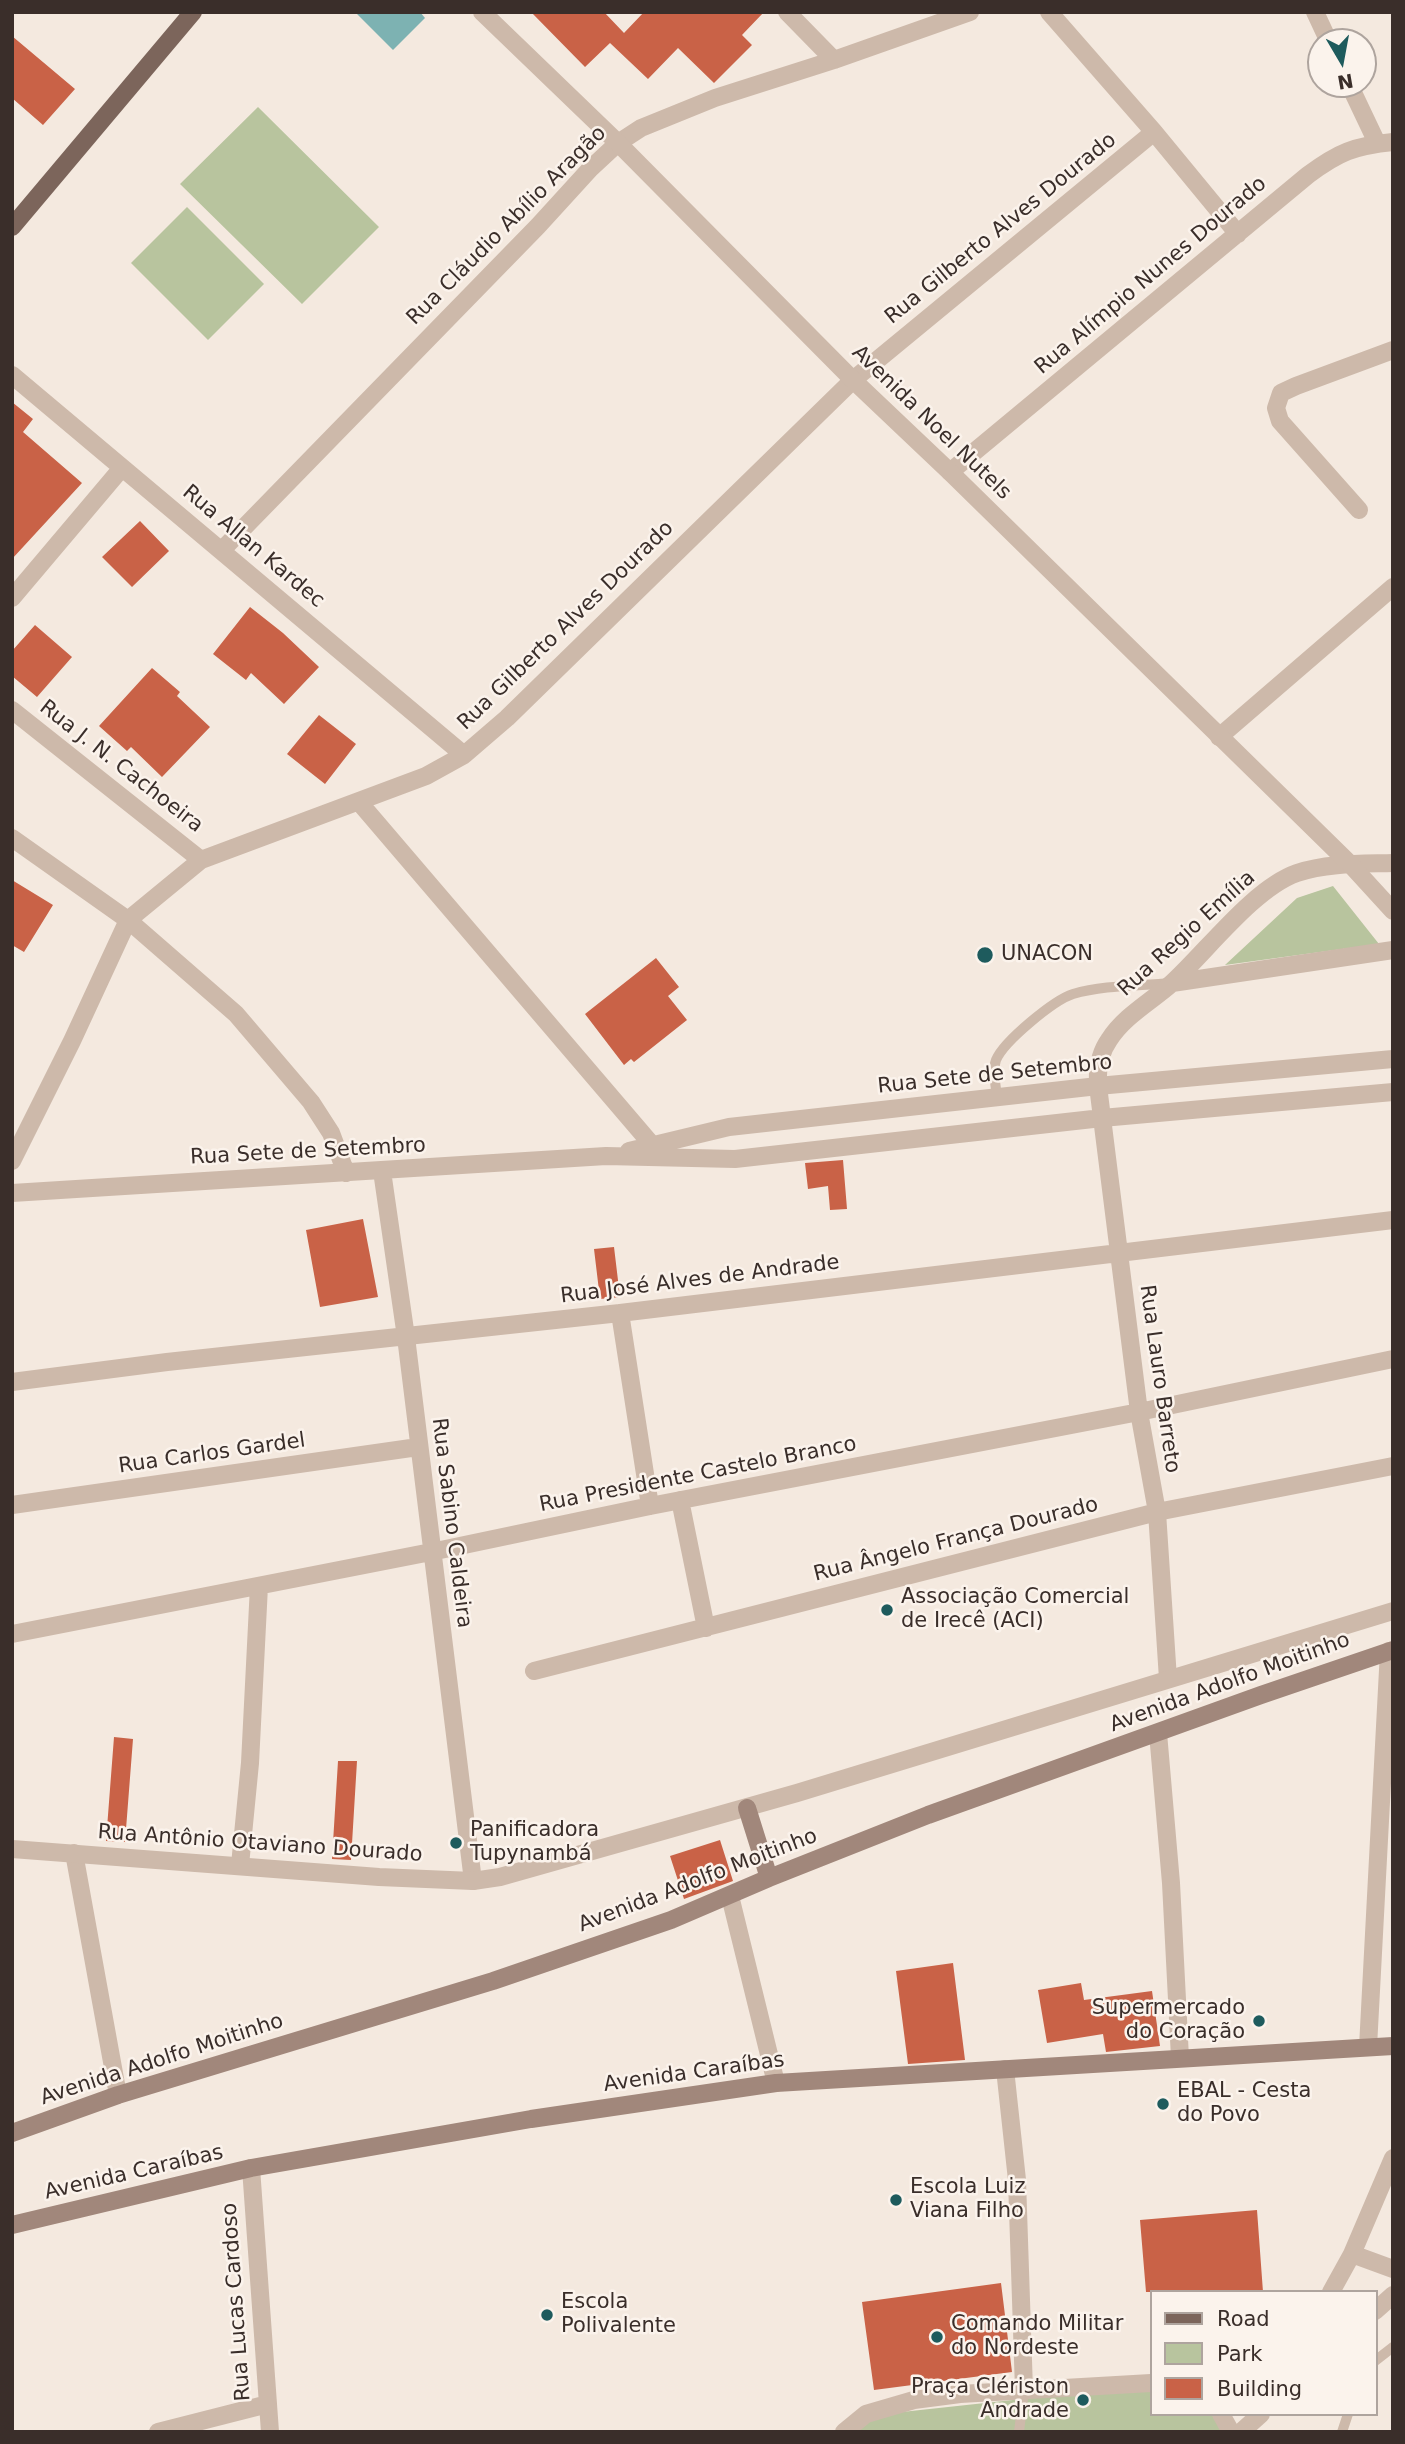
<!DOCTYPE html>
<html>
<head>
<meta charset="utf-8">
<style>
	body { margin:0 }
	#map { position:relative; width:1405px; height:2444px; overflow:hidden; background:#f4e9df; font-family:"DejaVu Sans",sans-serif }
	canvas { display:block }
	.frame { position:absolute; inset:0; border:14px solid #3a2e2a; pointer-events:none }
	.legend { position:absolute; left:1150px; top:2290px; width:228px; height:126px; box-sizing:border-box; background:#fbf3ec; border:2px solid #aea49e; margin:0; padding:9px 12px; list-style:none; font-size:21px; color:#3a2e2a }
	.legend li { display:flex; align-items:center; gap:14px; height:35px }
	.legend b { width:35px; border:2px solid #aea49e }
	.north { position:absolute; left:1307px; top:28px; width:70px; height:70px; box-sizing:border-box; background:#fbf3ec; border:2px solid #aea49e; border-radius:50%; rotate:170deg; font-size:19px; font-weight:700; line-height:28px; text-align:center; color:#3a2e2a }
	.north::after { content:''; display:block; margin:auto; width:24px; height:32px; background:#1e5b5d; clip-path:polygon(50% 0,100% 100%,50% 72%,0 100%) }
</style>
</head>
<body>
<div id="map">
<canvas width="1405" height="2444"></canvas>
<div class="frame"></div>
<ul class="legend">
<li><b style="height:9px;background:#7c655b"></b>Road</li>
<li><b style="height:19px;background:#b8c49e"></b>Park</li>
<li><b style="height:19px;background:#c96247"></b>Building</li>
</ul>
<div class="north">N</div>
</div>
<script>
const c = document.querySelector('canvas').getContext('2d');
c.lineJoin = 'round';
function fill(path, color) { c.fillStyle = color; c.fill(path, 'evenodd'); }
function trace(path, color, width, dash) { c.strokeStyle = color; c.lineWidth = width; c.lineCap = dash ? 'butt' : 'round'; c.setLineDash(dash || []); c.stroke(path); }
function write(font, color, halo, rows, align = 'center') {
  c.font = font + ' "DejaVu Sans",sans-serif'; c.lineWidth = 5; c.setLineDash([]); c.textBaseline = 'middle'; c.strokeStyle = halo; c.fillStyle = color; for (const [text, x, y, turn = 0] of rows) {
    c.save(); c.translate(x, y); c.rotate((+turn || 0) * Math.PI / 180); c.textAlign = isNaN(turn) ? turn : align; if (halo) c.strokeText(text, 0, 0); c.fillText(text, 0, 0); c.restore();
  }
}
fill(new Path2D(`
	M 258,107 L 379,227 L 302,304 L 180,184 Z
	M 187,207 L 264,284 L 208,340 L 131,263 Z
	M 1333,886 L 1379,944 L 1225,965 L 1297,898 Z
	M 1151,2385 L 1151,2414 L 1219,2414 L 1229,2432 L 854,2432 L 865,2416 Z`), '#b8c49e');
fill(new Path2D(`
	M 355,12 L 420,12 L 425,18 L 393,50 Z`), '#7db2b2');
fill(new Path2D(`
	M 531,12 L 604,12 L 624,33 L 644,12 L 764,12 L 742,35 L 752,45 L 714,83 L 678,48 L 648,79 L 610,43 L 585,67 Z
	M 12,36 L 75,89 L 43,125 L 12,98 Z
	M 12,402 L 33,419 L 23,432 L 82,483 L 12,559 Z
	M 140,521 L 169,551 L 132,587 L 102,557 Z
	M 250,607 L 283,633 L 319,667 L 284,704 L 251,673 L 246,680 L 213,654 Z
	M 35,625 L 72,657 L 37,697 L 12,676 L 12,651 Z
	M 152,668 L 180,692 L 177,696 L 210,727 L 162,777 L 131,747 L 127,751 L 99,726 Z
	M 319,715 L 356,744 L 325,784 L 287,754 Z
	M 12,880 L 53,905 L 24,952 L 12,945 Z
	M 656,958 L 679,987 L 668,996 L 687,1020 L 634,1062 L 631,1059 L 624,1065 L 585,1014 Z
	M 843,1160 L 847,1209 L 830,1210 L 828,1186 L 808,1189 L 805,1163 Z
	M 363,1219 L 378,1297 L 320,1307 L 306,1230 Z
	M 614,1247 L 620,1297 L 600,1299 L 594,1249 Z
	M 114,1737 L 133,1739 L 125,1842 L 106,1841 Z
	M 338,1761 L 357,1761 L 351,1860 L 332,1859 Z
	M 720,1840 L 733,1881 L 684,1899 L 670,1856 Z
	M 953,1963 L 965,2060 L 908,2064 L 896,1971 Z
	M 1081,1983 L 1084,2000 L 1152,1991 L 1160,2046 L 1106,2052 L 1103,2034 L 1047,2043 L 1038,1990 Z
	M 1257,2210 L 1263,2292 L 1146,2292 L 1140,2220 Z
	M 1001,2283 L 1012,2372 L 874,2390 L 862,2302 Z`), '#c96247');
trace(new Path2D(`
	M 997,1097 C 996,1086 992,1071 996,1060 C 1004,1041 1054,1000 1073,994 C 1104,985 1139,986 1170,983
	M 1375,2361 L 1393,2347
	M 1019,2432 L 1024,2390
	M 1342,2432 L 1348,2414`), '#cdb9aa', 10);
trace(new Path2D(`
	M 787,12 L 834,60
	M 1049,12 L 1154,132 L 1238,234
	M 1315,12 L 1329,42
	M 1349,84 L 1377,143
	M 12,375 L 464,755
	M 950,472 L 1308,175 C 1339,152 1354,146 1393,142
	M 1359,510 L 1280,421 L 1276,408 L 1281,393 L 1296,386 L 1393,350
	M 222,550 L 538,226 L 590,169 L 618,143 L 641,128 L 715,98 L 834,60 L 970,12
	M 12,598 L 121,469
	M 12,710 L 201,860
	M 1219,737 L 1393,587
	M 359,802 L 659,1153
	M 12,838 L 128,920 L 236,1014 L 311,1102 L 331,1133 L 346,1173
	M 1172,983 L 1393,950
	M 629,1151 L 729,1127 L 1098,1086 L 1393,1059
	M 12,1161 L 72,1041 L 128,920 L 201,860 L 426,776 L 464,755 L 507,718 L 853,380 L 1154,132
	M 382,1171 L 406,1337 L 473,1881
	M 12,1193 L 606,1156 L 735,1159 L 1102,1118 L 1393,1092
	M 620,1313 L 650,1506
	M 12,1382 L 167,1362 L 620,1313 L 1393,1220
	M 680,1500 L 706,1628
	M 12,1505 L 418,1447
	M 12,1634 L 431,1552 L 650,1506 L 1139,1412 L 1393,1359
	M 534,1671 L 1157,1512 L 1393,1466
	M 1168,1679 L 1157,1512 L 1139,1412 L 1098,1086 C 1097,1069 1099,1054 1109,1040 C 1124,1016 1152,1001 1172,983 C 1207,951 1254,888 1297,873 C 1327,863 1361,864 1393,863
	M 1158,1733 L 1171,1883 L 1180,2058
	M 74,1853 L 118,2095
	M 240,1865 L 250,1763 L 259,1586
	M 730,1896 L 776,2083
	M 1368,2047 L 1389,1651
	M 1005,2069 L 1017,2180 L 1024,2390
	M 251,2168 L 270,2432
	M 1352,2254 L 1393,2269
	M 1331,2292 L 1352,2254 L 1393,2158
	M 1375,2311 L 1393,2295
	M 1221,2414 L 1231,2432
	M 158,2432 L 268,2404
	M 844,2432 L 866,2414 L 914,2400 L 960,2394 L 1151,2383
	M 1241,2432 L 1261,2414`), '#cdb9aa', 18);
trace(new Path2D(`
	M 482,12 L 618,143 L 853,380 L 950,472 L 1350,864 L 1393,911
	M 12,1849 L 379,1877 L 473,1881 L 500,1877 L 797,1793 L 1393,1611`), '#cdb9aa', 18);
trace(new Path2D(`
	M 747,1808 L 769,1878
	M 12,2133 L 118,2095 L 493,1981 L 671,1920 L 769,1878 L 928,1815 L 1261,1695 L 1393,1650
	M 12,2225 L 251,2168 L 531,2119 L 776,2083 L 1393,2046`), '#a1877b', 18);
trace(new Path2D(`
	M 12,227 L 193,12`), '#7c655b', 18);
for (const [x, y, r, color] of [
	[985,955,9,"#1e5b5d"],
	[887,1610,7,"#1e5b5d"],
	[456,1843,7,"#1e5b5d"],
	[1259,2021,7,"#1e5b5d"],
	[1163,2104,7,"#1e5b5d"],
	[896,2200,7,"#1e5b5d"],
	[547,2315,7,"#1e5b5d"],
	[937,2337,7,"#1e5b5d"],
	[1083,2400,7,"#1e5b5d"]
]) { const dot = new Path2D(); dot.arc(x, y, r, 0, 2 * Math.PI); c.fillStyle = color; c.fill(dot); trace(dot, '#fbf3ec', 2.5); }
write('21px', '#3a2e2a', '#fbf3ec', [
	["Rua Cláudio Abílio Aragão",507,226,-45],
	["Rua Gilberto Alves Dourado",1001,229,-39],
	["Rua Alímpio Nunes Dourado",1151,276,-40],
	["Avenida Noel Nutels",931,423,44],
	["Rua Allan Kardec",253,547,40],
	["Rua Gilberto Alves Dourado",566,626,-44],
	["Rua J. N. Cachoeira",121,767,38],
	["Rua Regio Emília",1187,934,-42],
	["Rua Sete de Setembro",995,1075,-6],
	["Rua Sete de Setembro",308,1152,-3],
	["Rua José Alves de Andrade",700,1280,-7],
	["Rua Lauro Barreto",1159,1379,82],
	["Rua Carlos Gardel",212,1454,-8],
	["Rua Presidente Castelo Branco",698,1475,-11],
	["Rua Sabino Caldeira",451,1523,83],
	["Rua Ângelo França Dourado",956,1540,-14],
	["Avenida Adolfo Moitinho",1230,1683,-20],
	["Rua Antônio Otaviano Dourado",260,1844,4],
	["Avenida Adolfo Moitinho",698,1881,-21],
	["Avenida Adolfo Moitinho",162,2060,-18],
	["Avenida Caraíbas",694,2073,-8],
	["Avenida Caraíbas",134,2173,-13],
	["Rua Lucas Cardoso",237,2302,-94]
]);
write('21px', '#3a2e2a', '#fbf3ec', [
	["UNACON",1001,955],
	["Associação Comercial",901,1598],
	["de Irecê (ACI)",901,1622],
	["Panificadora",470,1831],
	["Tupynambá",470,1855],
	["Supermercado",1245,2009,"right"],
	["do Coração",1245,2033,"right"],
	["EBAL - Cesta",1177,2092],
	["do Povo",1177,2116],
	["Escola Luiz",910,2188],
	["Viana Filho",910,2212],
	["Escola",561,2303],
	["Polivalente",561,2327],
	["Comando Militar",951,2325],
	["do Nordeste",951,2349],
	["Praça Clériston",1069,2388,"right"],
	["Andrade",1069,2412,"right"]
], 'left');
</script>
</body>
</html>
